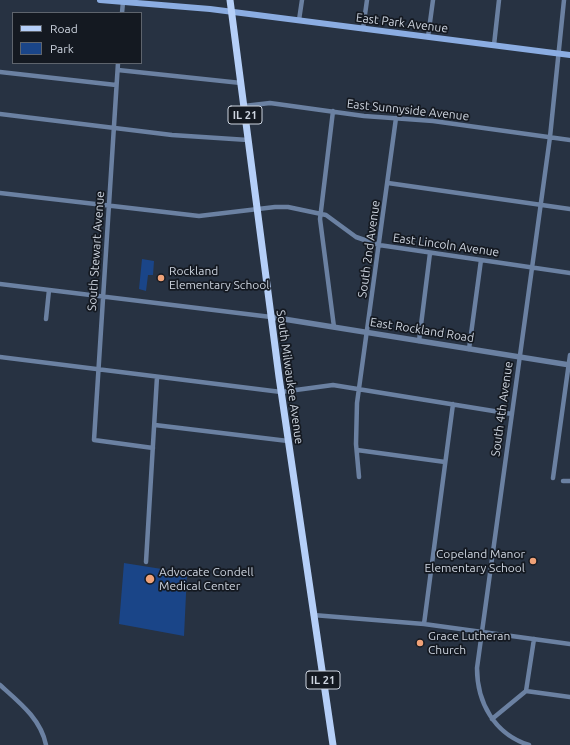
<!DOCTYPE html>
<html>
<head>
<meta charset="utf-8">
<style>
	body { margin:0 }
	#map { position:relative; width:570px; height:745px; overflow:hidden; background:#273242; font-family:Ubuntu,sans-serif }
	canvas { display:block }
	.legend { position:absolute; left:12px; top:12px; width:130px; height:52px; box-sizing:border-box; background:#141921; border:1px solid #5e646d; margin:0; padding:5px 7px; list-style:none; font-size:12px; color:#cdd4df }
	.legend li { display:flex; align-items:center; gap:8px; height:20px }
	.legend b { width:20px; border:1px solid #5e646d }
</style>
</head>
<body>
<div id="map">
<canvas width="570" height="745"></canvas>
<ul class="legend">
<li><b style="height:5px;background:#b5cff8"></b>Road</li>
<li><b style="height:11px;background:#1a4588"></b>Park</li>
</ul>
</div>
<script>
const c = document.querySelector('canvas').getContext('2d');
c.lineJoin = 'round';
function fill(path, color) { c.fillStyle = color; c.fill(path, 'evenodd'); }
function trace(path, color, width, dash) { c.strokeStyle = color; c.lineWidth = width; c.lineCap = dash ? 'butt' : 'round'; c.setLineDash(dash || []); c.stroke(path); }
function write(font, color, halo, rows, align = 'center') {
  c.font = font + ' Ubuntu,sans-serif'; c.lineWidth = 3.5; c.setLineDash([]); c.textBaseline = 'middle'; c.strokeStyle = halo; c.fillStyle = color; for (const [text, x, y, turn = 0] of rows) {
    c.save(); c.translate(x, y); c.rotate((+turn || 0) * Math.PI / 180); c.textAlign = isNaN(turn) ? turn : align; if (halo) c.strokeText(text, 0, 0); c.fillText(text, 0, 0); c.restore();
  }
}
fill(new Path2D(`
	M 142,259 L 154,261 L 153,275 L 148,275 L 146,291 L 139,289 Z
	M 124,563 L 187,573 L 184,636 L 119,624 Z`), '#1a4588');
trace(new Path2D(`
	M 122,13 L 123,2
	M 299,20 L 302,0
	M 363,29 L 367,0
	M 428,37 L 433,0
	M 494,45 L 499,0
	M 118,63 L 94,440 L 153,448
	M 118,70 L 241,83
	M 0,72 L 116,85
	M 244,106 L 270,103 L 364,116 L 433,121 L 570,140
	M 333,111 L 320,219 L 334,327
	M 0,114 L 172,135 L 248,140
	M 388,183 L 570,209
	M 0,193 L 199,216 L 275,207 L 288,207 L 326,215 L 356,237 L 379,245 L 570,273
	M 0,284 L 271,317
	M 46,319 L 49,290
	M 419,341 L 430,253
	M 469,349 L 481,260
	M 0,357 L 281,392 L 333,385 L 512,414
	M 155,425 L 288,441
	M 357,450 L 445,462
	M 359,477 L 356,444 L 357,403 L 396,118
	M 553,478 L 570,355
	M 563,481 L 570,481
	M 146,562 L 157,377
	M 313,615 L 424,624 L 570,644
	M 424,624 L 453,404
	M 0,685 C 19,702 41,719 46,745
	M 526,691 L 570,697
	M 492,719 L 526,691 L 534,639
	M 529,745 C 494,734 477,702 477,668 L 550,137 L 564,0`), '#6b81a2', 4.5);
trace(new Path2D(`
	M 271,317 L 570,365`), '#6b81a2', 5.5);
trace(new Path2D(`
	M 100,0 L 210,9 L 570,55`), '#8bade2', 6);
trace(new Path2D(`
	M 230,0 L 279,377 L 333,745`), '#b5cff8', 7);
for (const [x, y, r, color] of [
	[161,278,4,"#f0a278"],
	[533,561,4,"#f0a278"],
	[150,579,5,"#f0a278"],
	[420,643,4,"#f0a278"]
]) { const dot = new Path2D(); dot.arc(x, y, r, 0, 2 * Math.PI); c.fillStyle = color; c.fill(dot); trace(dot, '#141921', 1.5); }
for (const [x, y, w] of [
	[245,115,34],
	[323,680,34]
]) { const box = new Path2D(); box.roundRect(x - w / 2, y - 9, w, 18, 3); c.fillStyle = '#141921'; c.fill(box); trace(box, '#cdd4df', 1); }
write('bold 11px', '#cdd4df', null, [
	["IL 21",245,115],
	["IL 21",323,680]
]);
write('12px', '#cdd4df', '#141921', [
	["East Park Avenue",402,23,7],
	["East Sunnyside Avenue",408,110,6],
	["East Lincoln Avenue",446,245,8],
	["South 2nd Avenue",369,249,-82],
	["South Stewart Avenue",96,251,-86],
	["East Rockland Road",422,330,9],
	["South Milwaukee Avenue",290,377,82],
	["South 4th Avenue",502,409,-82]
]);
write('12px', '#cdd4df', '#141921', [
	["Rockland",169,271],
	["Elementary School",169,285],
	["Copeland Manor",525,554,"right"],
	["Elementary School",525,568,"right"],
	["Advocate Condell",159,572],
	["Medical Center",159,586],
	["Grace Lutheran",428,636],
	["Church",428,650]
], 'left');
</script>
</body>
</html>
